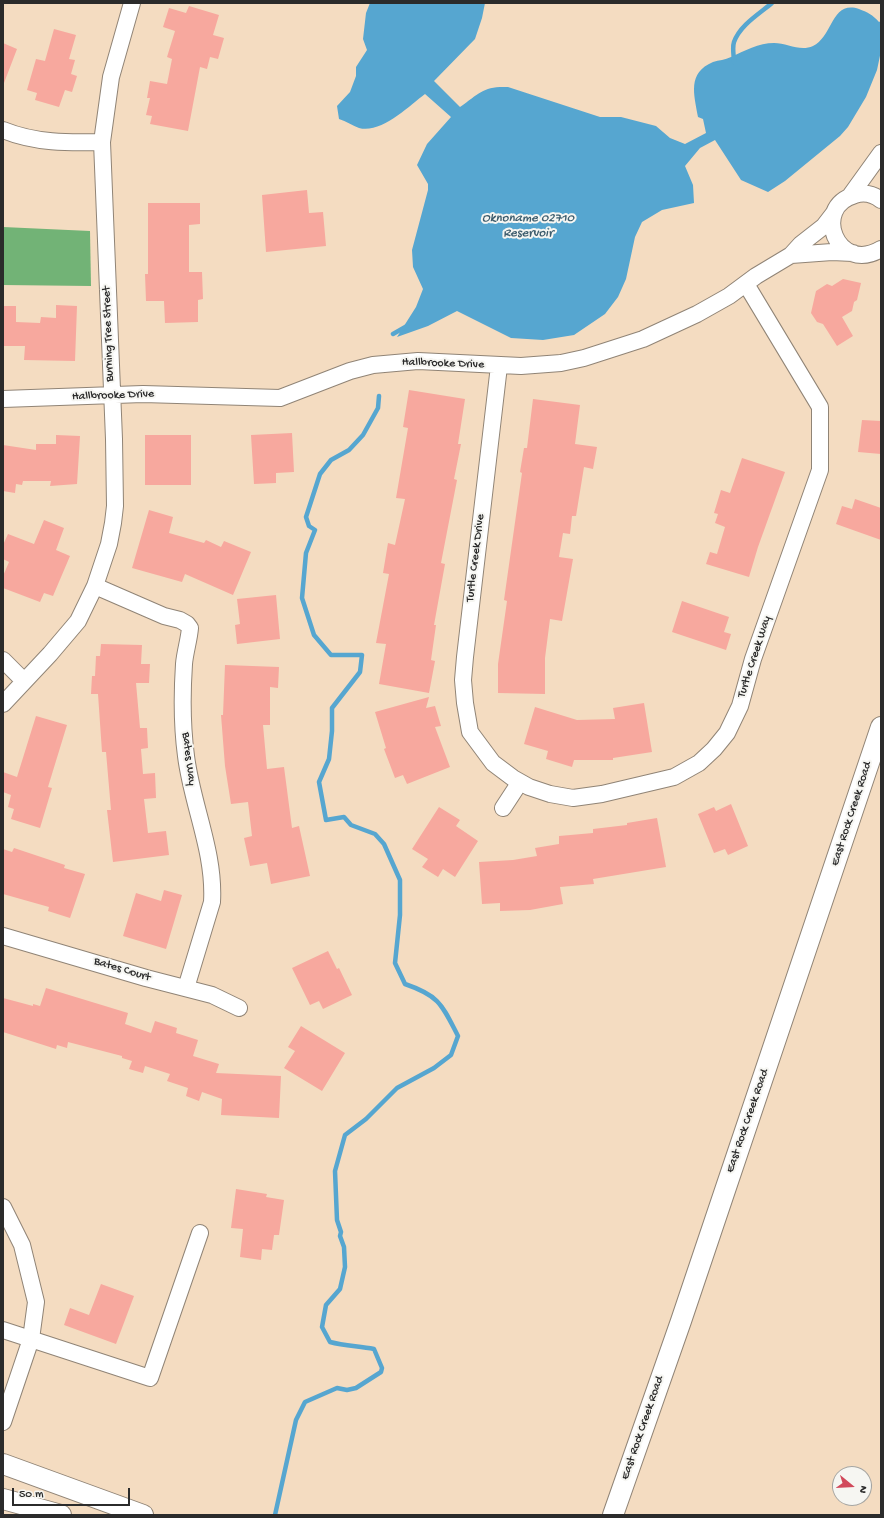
<!DOCTYPE html>
<html>
<head>
<meta charset="utf-8">
<style>
	body { margin:0 }
	#map { position:relative; width:884px; height:1518px; overflow:hidden; background:#f4dcc1; font-family:"Gochi Hand",sans-serif }
	canvas { display:block }
	.frame { position:absolute; inset:0; border:4px solid #2b2b2b; pointer-events:none }
	.north { position:absolute; left:832px; top:1466px; width:40px; height:40px; box-sizing:border-box; background:#f6f6f2; border:1px solid #a5a5a2; border-radius:50%; rotate:108deg; font-size:11px; font-weight:700; line-height:16px; text-align:center; color:#2b2b2b }
	.north::after { content:''; display:block; margin:auto; width:14px; height:18px; background:#d1495b; clip-path:polygon(50% 0,100% 100%,50% 72%,0 100%) }
	.scale { position:absolute; left:12px; top:1488px; width:118px; height:18px; box-sizing:border-box; border:2px solid #2b2b2b; border-top:0; padding-left:5px; font-size:12px; line-height:14px; white-space:nowrap; color:#2b2b2b; -webkit-text-stroke:3px #f6f6f2; paint-order:stroke }
</style>
</head>
<body>
<div id="map">
<canvas width="884" height="1518"></canvas>
<div class="frame"></div>
<div class="north">N</div>
<div class="scale">50 m</div>
</div>
<script>
const c = document.querySelector('canvas').getContext('2d');
c.lineJoin = 'round';
function fill(path, color) { c.fillStyle = color; c.fill(path, 'evenodd'); }
function trace(path, color, width, dash) { c.strokeStyle = color; c.lineWidth = width; c.lineCap = dash ? 'butt' : 'round'; c.setLineDash(dash || []); c.stroke(path); }
function write(font, color, halo, rows, align = 'center') {
  c.font = font + ' "Gochi Hand",sans-serif'; c.lineWidth = 4; c.setLineDash([]); c.textBaseline = 'middle'; c.strokeStyle = halo; c.fillStyle = color; for (const [text, x, y, turn = 0] of rows) {
    c.save(); c.translate(x, y); c.rotate((+turn || 0) * Math.PI / 180); c.textAlign = isNaN(turn) ? turn : align; if (halo) c.strokeText(text, 0, 0); c.fillText(text, 0, 0); c.restore();
  }
}
fill(new Path2D(`
	M 3,227 L 90,231 L 91,286 L 3,285 Z`), '#72b376');
fill(new Path2D(`
	M 370,3 L 485,3 L 482,18 L 475,39 L 434,81 L 460,107 C 480,93 483,86 508,87 L 600,117 L 621,117 L 656,126 L 670,138 L 685,144 L 706,133 L 703,119 L 698,117 C 694,94 687,73 713,62 C 719,60 725,60 731,57 C 744,51 759,43 774,43 C 787,43 800,52 813,46 C 833,37 831,0 859,9 C 867,12 873,15 879,22 L 881,21 L 881,51 L 877,70 L 866,97 L 848,127 L 840,136 L 785,181 L 768,192 L 741,180 L 715,140 L 700,148 L 685,166 L 693,185 L 694,203 L 662,210 L 642,222 L 635,237 L 626,279 L 618,297 L 605,314 L 574,335 L 543,340 L 511,338 L 457,311 L 428,326 L 397,337 L 416,307 L 423,289 L 413,267 L 412,250 L 428,190 L 428,184 L 417,165 L 427,144 L 451,117 L 425,94 C 409,106 381,134 359,128 C 353,126 346,121 339,119 L 337,106 L 350,92 L 356,76 L 356,67 L 367,50 L 363,39 L 366,13 Z`), '#56a6d0');
trace(new Path2D(`
	M 734,62 C 734,56 732,48 734,42 C 740,25 759,14 772,3
	M 393,334 L 407,326
	M 275,1515 L 296,1420 L 305,1402 L 337,1388 L 347,1390 L 356,1388 L 381,1372 L 382,1368 L 374,1349 C 359,1346 345,1346 330,1342 L 322,1327 L 326,1305 L 340,1289 L 345,1267 L 344,1247 L 340,1236 L 341,1232 L 337,1220 L 335,1171 L 345,1135 L 366,1119 L 397,1088 L 434,1068 L 451,1055 L 458,1036 C 442,1005 440,996 405,984 L 395,963 L 400,915 L 400,880 L 384,844 L 375,834 L 351,825 L 344,817 L 326,820 L 319,782 L 329,759 L 332,731 L 332,708 L 360,672 L 362,655 L 331,655 L 314,635 L 302,598 L 306,553 L 315,530 L 309,526 L 306,517 L 320,474 L 331,460 L 349,450 L 363,435 L 378,408 L 379,396`), '#56a6d0', 4.5);
fill(new Path2D(`
	M 189,6 L 219,15 L 213,35 L 224,38 L 218,59 L 210,57 L 207,69 L 200,67 L 188,131 L 150,124 L 152,116 L 146,115 L 150,98 L 147,98 L 150,81 L 167,84 L 172,59 L 167,57 L 175,31 L 163,27 L 169,8 L 186,13 Z
	M 54,29 L 76,35 L 69,59 L 75,60 L 71,74 L 77,76 L 72,92 L 65,90 L 59,107 L 35,100 L 37,93 L 27,90 L 36,59 L 45,61 Z
	M 3,43 L 17,49 L 4,83 L 3,83 Z
	M 307,190 L 309,213 L 323,212 L 326,246 L 266,252 L 262,195 Z
	M 148,203 L 200,203 L 200,224 L 189,225 L 189,272 L 202,272 L 203,299 L 198,300 L 198,322 L 165,323 L 164,301 L 146,301 L 145,274 L 148,274 Z
	M 843,279 L 861,283 L 857,300 L 854,302 L 852,311 L 842,317 L 853,336 L 837,346 L 823,324 L 817,322 L 811,313 L 816,291 L 827,284 L 832,286 Z
	M 56,305 L 77,306 L 75,361 L 24,360 L 25,346 L 3,346 L 3,306 L 16,306 L 16,322 L 40,323 L 41,317 L 56,318 Z
	M 409,390 L 465,399 L 458,444 L 461,444 L 454,479 L 457,480 L 441,563 L 445,564 L 434,625 L 436,625 L 431,660 L 435,661 L 429,693 L 379,684 L 386,644 L 376,643 L 389,574 L 383,573 L 388,543 L 395,545 L 405,499 L 396,498 L 408,428 L 403,427 Z
	M 533,399 L 580,405 L 575,444 L 597,447 L 593,469 L 584,467 L 576,516 L 572,516 L 570,534 L 563,533 L 559,557 L 573,559 L 562,621 L 550,619 L 545,658 L 545,694 L 498,693 L 498,664 L 507,601 L 504,600 L 522,473 L 520,472 L 524,448 L 527,448 Z
	M 862,420 L 881,421 L 881,454 L 858,452 Z
	M 292,433 L 294,472 L 276,473 L 276,483 L 254,484 L 251,435 Z
	M 56,435 L 80,436 L 77,484 L 50,486 L 51,481 L 23,481 L 22,485 L 16,484 L 15,493 L 3,491 L 3,445 L 36,450 L 36,444 L 56,444 Z
	M 145,435 L 191,435 L 191,485 L 145,485 Z
	M 742,458 L 785,472 L 758,547 L 749,577 L 706,564 L 710,552 L 717,554 L 725,527 L 715,523 L 718,514 L 714,513 L 721,490 L 730,493 Z
	M 855,499 L 881,508 L 881,540 L 836,524 L 842,506 L 852,509 Z
	M 149,510 L 173,517 L 169,533 L 204,543 L 206,540 L 221,547 L 224,541 L 251,552 L 233,595 L 185,574 L 182,582 L 132,568 Z
	M 44,520 L 64,528 L 56,550 L 70,556 L 53,596 L 44,593 L 40,602 L 3,588 L 3,576 L 9,562 L 3,559 L 3,545 L 8,534 L 34,544 Z
	M 276,595 L 280,639 L 237,644 L 235,625 L 240,624 L 237,599 Z
	M 682,601 L 729,617 L 724,632 L 731,634 L 726,650 L 672,632 Z
	M 101,644 L 142,645 L 141,664 L 150,664 L 149,683 L 136,683 L 140,728 L 147,728 L 148,748 L 141,749 L 143,774 L 155,773 L 156,798 L 144,799 L 148,833 L 166,831 L 169,855 L 113,862 L 107,810 L 111,810 L 106,752 L 102,752 L 98,694 L 91,694 L 92,676 L 95,676 L 96,656 L 100,656 Z
	M 225,665 L 279,667 L 278,688 L 270,687 L 270,725 L 263,725 L 267,769 L 284,767 L 292,828 L 299,826 L 310,876 L 271,884 L 267,863 L 250,866 L 244,838 L 252,836 L 248,802 L 231,804 L 225,766 L 221,715 L 223,715 Z
	M 429,697 L 426,708 L 435,706 L 441,726 L 435,727 L 450,767 L 407,784 L 403,775 L 395,778 L 384,749 L 386,748 L 375,712 Z
	M 644,703 L 652,752 L 613,758 L 613,760 L 574,760 L 572,767 L 546,759 L 548,751 L 524,744 L 535,707 L 577,720 L 615,719 L 613,708 Z
	M 36,716 L 67,725 L 48,787 L 52,788 L 40,828 L 11,819 L 14,809 L 8,807 L 11,795 L 3,792 L 3,772 L 17,777 Z
	M 731,804 L 748,846 L 728,855 L 725,849 L 714,853 L 698,814 L 714,807 L 716,811 Z
	M 439,807 L 460,820 L 456,826 L 478,841 L 455,877 L 443,869 L 438,877 L 422,867 L 428,859 L 412,849 Z
	M 657,818 L 666,867 L 593,879 L 594,884 L 560,887 L 563,904 L 530,910 L 500,911 L 500,903 L 482,904 L 479,862 L 513,860 L 537,856 L 535,848 L 559,844 L 559,836 L 593,833 L 593,829 L 627,825 L 627,823 Z
	M 14,848 L 65,865 L 64,868 L 85,874 L 70,918 L 48,911 L 49,907 L 3,894 L 3,849 L 12,852 Z
	M 164,890 L 182,895 L 166,949 L 123,936 L 136,893 L 161,901 Z
	M 328,951 L 337,969 L 339,968 L 352,995 L 323,1009 L 319,1001 L 310,1005 L 292,968 Z
	M 46,988 L 128,1013 L 125,1024 L 151,1033 L 155,1021 L 177,1028 L 176,1033 L 198,1040 L 193,1056 L 219,1064 L 216,1073 L 281,1076 L 279,1118 L 221,1115 L 222,1099 L 202,1092 L 199,1101 L 186,1096 L 188,1088 L 167,1081 L 170,1074 L 145,1066 L 143,1073 L 129,1069 L 132,1061 L 122,1058 L 122,1056 L 68,1042 L 67,1048 L 57,1045 L 56,1049 L 3,1032 L 3,998 L 33,1006 L 33,1004 L 40,1006 Z
	M 301,1026 L 345,1053 L 322,1091 L 284,1068 L 295,1051 L 288,1047 Z
	M 236,1189 L 267,1194 L 266,1197 L 284,1200 L 279,1235 L 274,1235 L 272,1250 L 262,1249 L 261,1260 L 240,1257 L 243,1229 L 231,1228 Z
	M 101,1284 L 134,1296 L 116,1344 L 64,1325 L 70,1308 L 89,1315 Z`), '#f7a89e');
const minor = new Path2D(`
	M 3,130 C 35,143 68,143 102,142
	M 850,196 L 881,153
	M 881,200 C 873,194 864,192 855,195 C 811,207 837,275 881,249
	M 791,255 L 832,252 L 853,253
	M 499,366 L 465,657 L 463,680 L 465,703 L 470,732 L 493,763 L 513,778 L 529,787 L 550,794 L 573,798 L 602,794 L 674,777 L 699,763 L 714,749 L 727,733 L 740,706 L 753,659 L 820,470 L 820,407 L 746,284
	M 3,399 L 143,394 L 280,398 L 350,371 L 373,365 L 418,361 L 521,366 L 561,363 L 584,358 L 643,339 L 697,314 L 729,296 L 756,276 L 791,255 L 801,244 L 824,226 L 834,213
	M 95,586 L 164,616 L 180,620 L 187,624 L 190,628 C 189,640 185,652 184,664 C 182,694 182,726 186,756 C 192,805 215,852 212,902 L 186,988
	M 3,660 L 24,681
	M 3,704 L 50,654 L 78,621 L 95,586 L 109,544 L 113,523 L 115,506 L 114,439 L 102,142 L 111,77 L 132,3
	M 503,808 L 520,782
	M 3,936 L 146,978 L 212,995 L 239,1008
	M 3,1207 L 22,1245 L 36,1302 L 31,1339 L 3,1422
	M 3,1330 L 150,1378 L 200,1233`);
const tertiary = new Path2D(`
	M 3,1464 L 143,1515
	M 3,1499 L 61,1515
	M 613,1515 L 681,1321 L 881,727`);
trace(minor, '#908476', 18);
trace(tertiary, '#908476', 22);
trace(minor, '#fff', 16);
trace(tertiary, '#fff', 20);
write('12px', '#2b2b2b', '#f6f6f2', [
	["Burning Tree Street",109,334,-92],
	["Hallbrooke Drive",443,364,2],
	["Hallbrooke Drive",113,396,-2],
	["Turtle Creek Drive",476,558,-83],
	["Turtle Creek Way",755,657,-72],
	["Bates Way",188,759,83],
	["East Rock Creek Road",852,814,-72],
	["Bates Court",122,970,17],
	["East Rock Creek Road",748,1121,-71],
	["East Rock Creek Road",643,1428,-71]
]);
write('italic 13px', '#3c5c6d', '#f6f6f2', [
	["Oknoname 02710",528,219],
	["Reservoir",528,234]
]);
</script>
</body>
</html>
